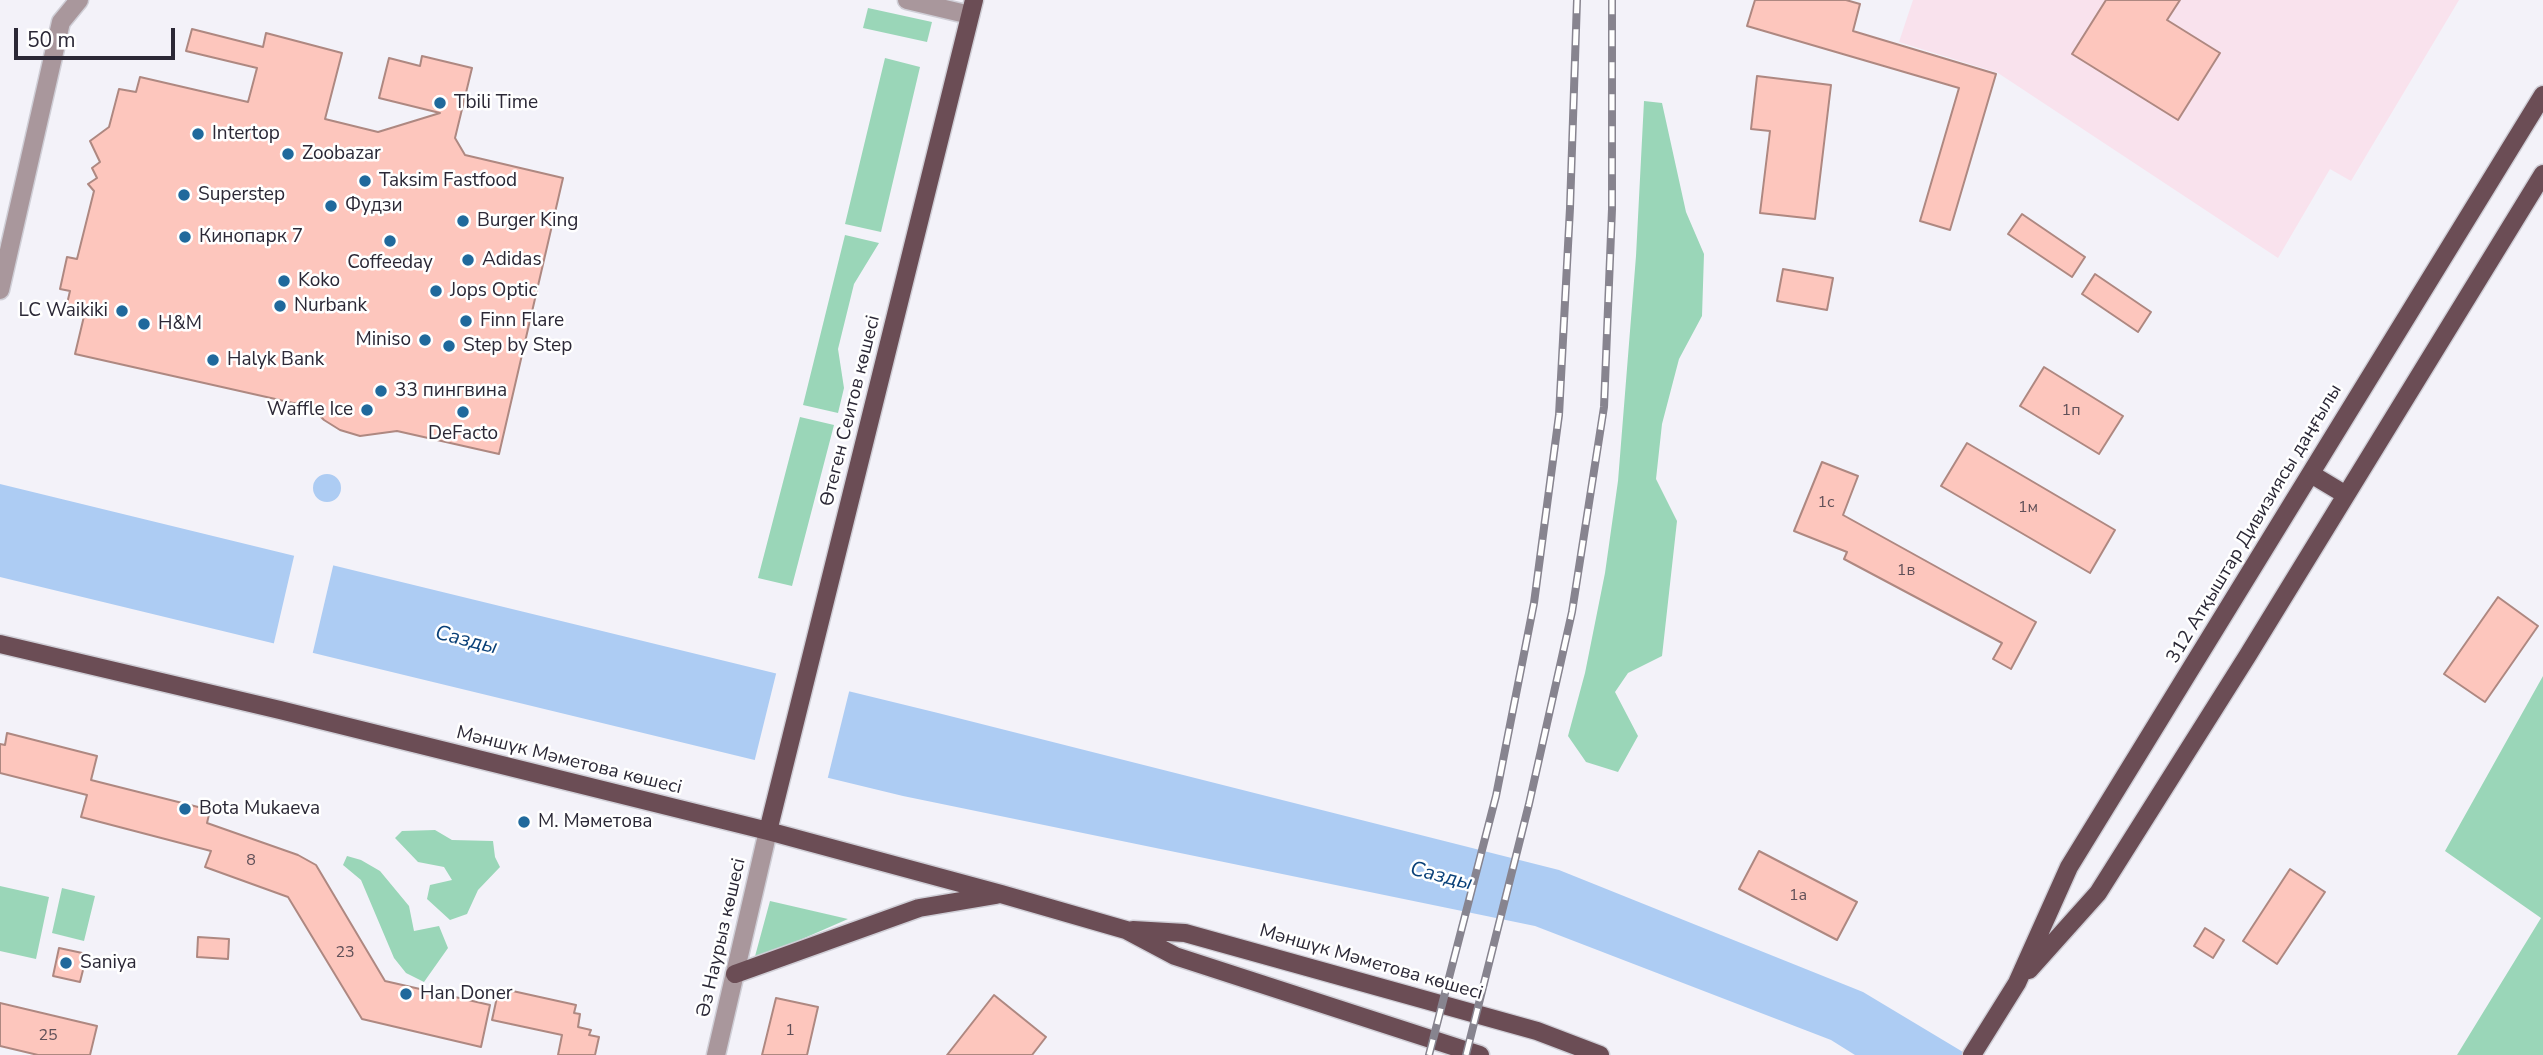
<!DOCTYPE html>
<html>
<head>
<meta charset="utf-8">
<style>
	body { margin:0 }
	#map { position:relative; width:2543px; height:1055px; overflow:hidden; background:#f3f2f9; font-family:"Nunito Sans",sans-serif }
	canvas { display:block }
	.scale { position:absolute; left:14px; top:28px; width:161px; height:32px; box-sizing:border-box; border:4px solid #2b2836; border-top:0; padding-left:9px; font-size:21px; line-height:24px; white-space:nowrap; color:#2b2836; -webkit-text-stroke:5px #fff; paint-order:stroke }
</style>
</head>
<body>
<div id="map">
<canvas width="2543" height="1055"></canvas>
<div class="scale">50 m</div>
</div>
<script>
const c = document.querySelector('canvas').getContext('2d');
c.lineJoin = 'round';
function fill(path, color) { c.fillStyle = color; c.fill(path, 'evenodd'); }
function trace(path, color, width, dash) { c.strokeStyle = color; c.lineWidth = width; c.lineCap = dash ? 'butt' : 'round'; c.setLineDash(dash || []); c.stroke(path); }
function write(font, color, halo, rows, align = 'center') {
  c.font = font + ' "Nunito Sans",sans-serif'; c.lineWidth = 5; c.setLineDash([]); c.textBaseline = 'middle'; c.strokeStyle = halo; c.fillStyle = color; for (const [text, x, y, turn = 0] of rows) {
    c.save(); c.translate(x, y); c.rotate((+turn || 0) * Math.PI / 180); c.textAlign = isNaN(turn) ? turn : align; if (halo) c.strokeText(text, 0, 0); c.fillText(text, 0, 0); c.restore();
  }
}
fill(new Path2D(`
	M 1913,0 L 2459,0 L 2351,181 L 2330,169 L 2278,258 L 1998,73 L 1899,42 Z`), '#f9e2ed');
fill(new Path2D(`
	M 868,8 L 932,22 L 927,42 L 863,28 Z
	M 885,58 L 920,67 L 881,232 L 845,224 Z
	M 1644,101 L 1662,103 L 1686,212 L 1704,254 L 1702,316 L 1679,359 L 1662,424 L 1656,479 L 1677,521 L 1662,656 L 1628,673 L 1615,692 L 1638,736 L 1618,772 L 1586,762 L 1568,736 L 1585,673 L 1605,573 L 1618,481 L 1636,256 Z
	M 845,235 L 879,243 L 854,284 L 838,349 L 844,388 L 838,413 L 803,405 Z
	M 800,417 L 834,425 L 792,586 L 758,578 Z
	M 2543,676 L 2543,1055 L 2457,1055 L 2541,918 L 2445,851 Z
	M 435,830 L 452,840 L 493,841 L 495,857 L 500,867 L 478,890 L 467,914 L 450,920 L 427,899 L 430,885 L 452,880 L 444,867 L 418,862 L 395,838 L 402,831 Z
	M 347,856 L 361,860 L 380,871 L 409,906 L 414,931 L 439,926 L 448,948 L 424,982 L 406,973 L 394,958 L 361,880 L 343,865 Z
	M 0,886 L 49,897 L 36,959 L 0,951 Z
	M 62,888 L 95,896 L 84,941 L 52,933 Z
	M 770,901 L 848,919 L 754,960 Z`), '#9ad6b8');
fill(new Path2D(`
	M313 488a14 14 0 1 1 28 0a14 14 0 1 1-28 0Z
	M 0,484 L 938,713 L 1559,870 L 1863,992 L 1968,1055 L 1855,1055 L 1831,1040 L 1535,926 L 903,796 L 0,577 Z`), '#adccf3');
fill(new Path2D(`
	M 295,552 L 334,562 L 312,656 L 273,647 Z
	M 777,670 L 850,688 L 827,781 L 754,763 Z`), '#f3f2f9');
const building = new Path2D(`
	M 1755,0 L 1846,0 L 1860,4 L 1853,31 L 1996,74 L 1950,230 L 1920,221 L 1959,88 L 1747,26 Z
	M 2106,0 L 2180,0 L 2167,20 L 2220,53 L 2178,120 L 2072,54 Z
	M 192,29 L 263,47 L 266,33 L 342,53 L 325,119 L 378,132 L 440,113 L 379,98 L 389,58 L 420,66 L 422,56 L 472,68 L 455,138 L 465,155 L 563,178 L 499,454 L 397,431 L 360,436 L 340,430 L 324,420 L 311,407 L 75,354 L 85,312 L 66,308 L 70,291 L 60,289 L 67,257 L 77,259 L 94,191 L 88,184 L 97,178 L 92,168 L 100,162 L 90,141 L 109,127 L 119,89 L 136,92 L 140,77 L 248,102 L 257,68 L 186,51 Z
	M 1757,76 L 1831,85 L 1815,219 L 1760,213 L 1770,131 L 1751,129 Z
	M 2022,214 L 2085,257 L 2072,277 L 2008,234 Z
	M 1783,269 L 1833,278 L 1827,310 L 1777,301 Z
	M 2095,274 L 2151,312 L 2138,332 L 2082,294 Z
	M 2044,367 L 2123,416 L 2099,454 L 2020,406 Z
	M 1967,443 L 2115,530 L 2090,573 L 1941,486 Z
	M 1822,462 L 1858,476 L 1843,515 L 2036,622 L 2011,669 L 1993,659 L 2002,643 L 1844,559 L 1847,552 L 1794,531 Z
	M 2498,597 L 2538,626 L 2485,702 L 2444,674 Z
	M 7,733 L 97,756 L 91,780 L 210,810 L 207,823 L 298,855 L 316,865 L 385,981 L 490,1005 L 481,1047 L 362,1019 L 288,897 L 205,867 L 211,851 L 81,817 L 87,795 L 0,773 L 0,744 L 5,745 Z
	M 1759,851 L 1857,902 L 1837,940 L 1739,889 Z
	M 2290,869 L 2325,892 L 2277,964 L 2243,941 Z
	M 2205,928 L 2224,940 L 2213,958 L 2194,946 Z
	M 198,937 L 229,939 L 228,959 L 197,957 Z
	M 59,948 L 87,954 L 80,982 L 53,976 Z
	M 499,988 L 576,1005 L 574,1013 L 580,1014 L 578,1027 L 591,1030 L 589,1035 L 599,1037 L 595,1055 L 558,1055 L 562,1035 L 492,1020 Z
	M 994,995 L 1046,1037 L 1032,1055 L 947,1055 Z
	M 776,998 L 818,1007 L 807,1055 L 762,1055 Z
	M 0,1003 L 97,1026 L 90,1055 L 38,1055 L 0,1046 Z`);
fill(building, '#fdc6bd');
trace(building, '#ae8881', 2);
const minor = new Path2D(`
	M 907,0 L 970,15
	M 0,290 L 61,22 L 79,0
	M 716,1055 L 768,831`);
const major = new Path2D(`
	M 2311,474 L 2346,495
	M 0,644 L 280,710 L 768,831 L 1001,894 L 1126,930 L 1175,956 L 1480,1055
	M 768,831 L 974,0
	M 1133,930 L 1185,933 L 1537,1031 L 1600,1055
	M 2029,970 L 2098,893 L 2248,655 L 2543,174
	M 735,974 L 919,908 L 996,895
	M 1972,1055 L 2017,983 L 2069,867 L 2543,95`);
trace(minor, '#cfced6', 21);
trace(major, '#cfced6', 21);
trace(minor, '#a9979c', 18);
trace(major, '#6b4d55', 18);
const rail = new Path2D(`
	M 1429,1055 L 1496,796 L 1534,603 L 1559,415 L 1570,208 L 1577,0
	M 1466,1055 L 1529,804 L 1572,612 L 1604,407 L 1612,209 L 1612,0`);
trace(rail, '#87848f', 8);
trace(rail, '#fff', 5, [16]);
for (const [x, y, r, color] of [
	[440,103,7,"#20699c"],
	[198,134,7,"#20699c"],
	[288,154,7,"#20699c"],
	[365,181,7,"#20699c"],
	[184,195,7,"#20699c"],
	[331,206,7,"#20699c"],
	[463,221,7,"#20699c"],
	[185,237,7,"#20699c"],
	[390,241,7,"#20699c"],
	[468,260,7,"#20699c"],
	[284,281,7,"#20699c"],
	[436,291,7,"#20699c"],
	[280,306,7,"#20699c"],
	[122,311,7,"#20699c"],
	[466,321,7,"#20699c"],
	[144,324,7,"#20699c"],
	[425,340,7,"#20699c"],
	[449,346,7,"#20699c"],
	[213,360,7,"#20699c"],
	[381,391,7,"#20699c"],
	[367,410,7,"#20699c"],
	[463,412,7,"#20699c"],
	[185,809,7,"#20699c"],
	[524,822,7,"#20699c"],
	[66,963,7,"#20699c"],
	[406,994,7,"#20699c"]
]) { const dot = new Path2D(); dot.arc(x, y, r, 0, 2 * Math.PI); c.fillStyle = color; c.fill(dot); trace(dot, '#fff', 2.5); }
write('16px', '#605058', null, [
	["1п",2071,411],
	["1с",1826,503],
	["1м",2028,508],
	["1в",1906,571],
	["8",251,861],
	["1а",1798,896],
	["23",345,953],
	["1",790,1031],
	["25",48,1036]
]);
write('19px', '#2b2836', '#fff', [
	["Tbili Time",454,103],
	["Intertop",212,134],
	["Zoobazar",302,154],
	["Taksim Fastfood",379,181],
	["Superstep",198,195],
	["Фудзи",345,206],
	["Burger King",477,221],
	["Кинопарк 7",199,237],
	["Adidas",482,260],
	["Coffeeday",390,263,"center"],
	["Koko",298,281],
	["Jops Optic",450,291],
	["Nurbank",294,306],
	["LC Waikiki",108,311,"right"],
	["Finn Flare",480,321],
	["H&M",158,324],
	["Miniso",411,340,"right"],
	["Step by Step",463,346],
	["Halyk Bank",227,360],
	["33 пингвина",395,391],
	["Waffle Ice",353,410,"right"],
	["DeFacto",463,434,"center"],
	["Bota Mukaeva",199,809],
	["М. Мәметова",538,822],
	["Saniya",80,963],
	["Han Doner",420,994]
], 'left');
write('19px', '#2b2836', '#fff', [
	["Өтеген Сеитов көшесі",851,411,-76],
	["312 Атқыштар Дивизиясы даңғылы",2255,524,-59],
	["Мәншүк Мәметова көшесі",569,761,14],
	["Әз Наурыз көшесі",722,938,-77],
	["Мәншүк Мәметова көшесі",1371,963,16]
]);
write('italic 21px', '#094078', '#fff', [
	["Сазды",466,641,14],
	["Сазды",1441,877,14]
]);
</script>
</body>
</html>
